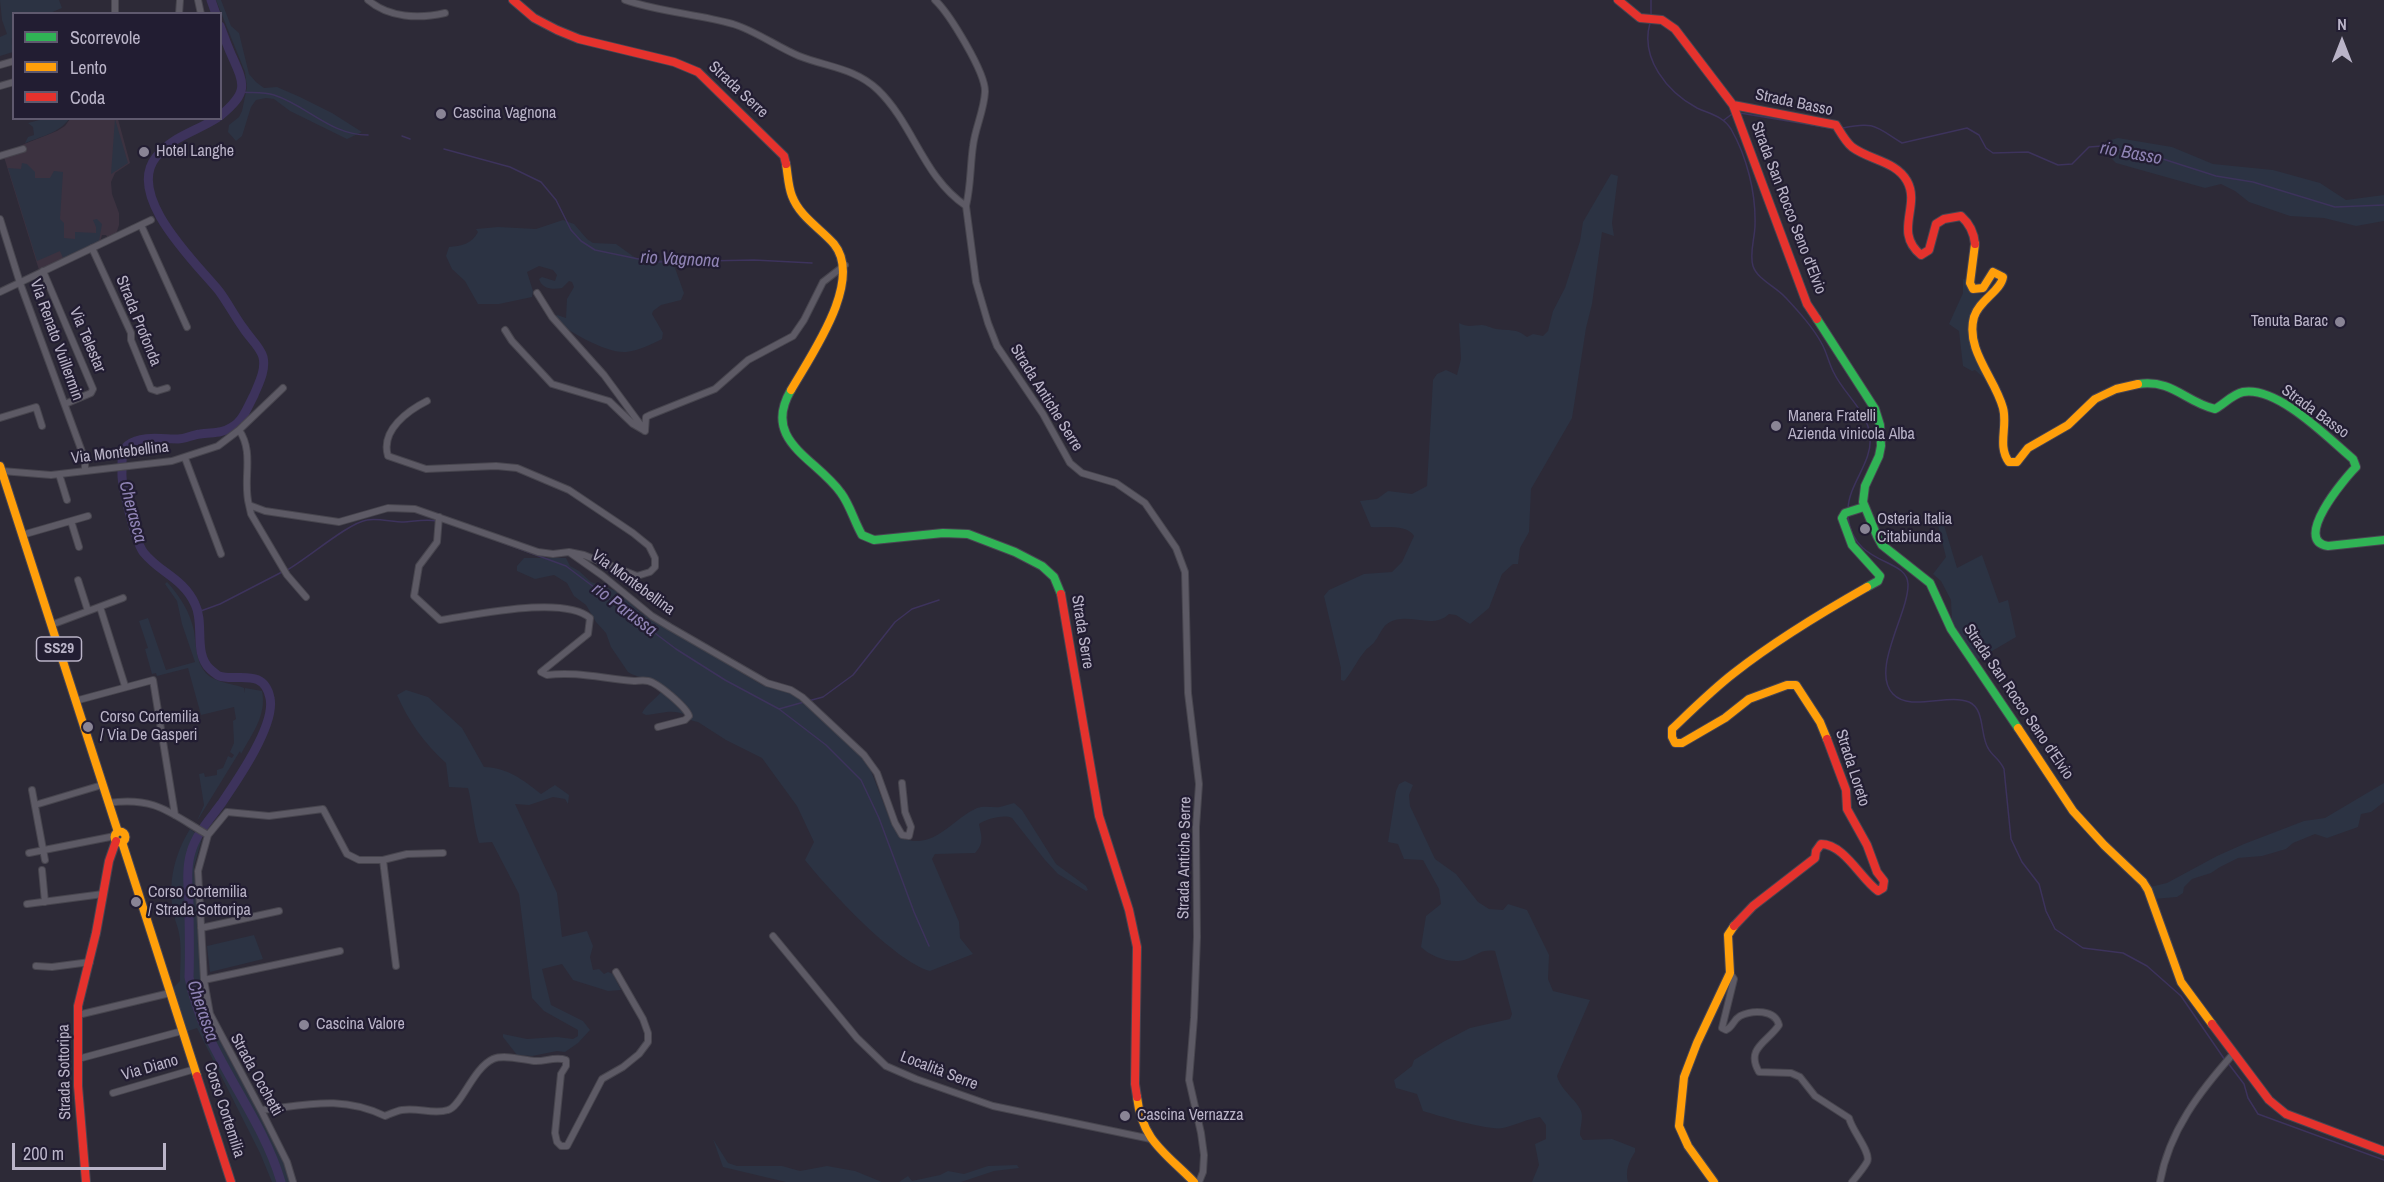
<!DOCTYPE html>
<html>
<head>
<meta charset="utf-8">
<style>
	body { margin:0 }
	#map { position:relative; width:2384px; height:1182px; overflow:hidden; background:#2d2a37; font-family:"Archivo Narrow",sans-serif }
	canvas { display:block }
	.legend { position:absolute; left:12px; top:12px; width:210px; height:108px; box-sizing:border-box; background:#221d32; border:2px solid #5f596e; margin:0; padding:8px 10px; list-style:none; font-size:18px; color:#bab4c8 }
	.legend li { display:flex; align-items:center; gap:12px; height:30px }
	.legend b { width:30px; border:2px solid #5f596e }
	.north { position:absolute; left:2312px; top:12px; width:60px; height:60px; -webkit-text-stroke:4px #221d32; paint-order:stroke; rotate:0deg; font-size:16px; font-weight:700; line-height:24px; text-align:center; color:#bab4c8 }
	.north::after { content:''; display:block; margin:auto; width:21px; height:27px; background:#bab4c8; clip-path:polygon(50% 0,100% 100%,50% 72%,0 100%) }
	.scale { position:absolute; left:12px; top:1143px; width:154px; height:27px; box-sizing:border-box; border:3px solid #bab4c8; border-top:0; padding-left:8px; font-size:18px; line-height:21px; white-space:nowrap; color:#bab4c8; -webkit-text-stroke:4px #221d32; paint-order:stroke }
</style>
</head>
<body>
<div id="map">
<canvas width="2384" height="1182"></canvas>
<ul class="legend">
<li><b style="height:8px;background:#30b455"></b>Scorrevole</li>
<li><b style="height:8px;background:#ff9f0a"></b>Lento</li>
<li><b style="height:8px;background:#e5322d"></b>Coda</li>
</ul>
<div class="north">N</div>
<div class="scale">200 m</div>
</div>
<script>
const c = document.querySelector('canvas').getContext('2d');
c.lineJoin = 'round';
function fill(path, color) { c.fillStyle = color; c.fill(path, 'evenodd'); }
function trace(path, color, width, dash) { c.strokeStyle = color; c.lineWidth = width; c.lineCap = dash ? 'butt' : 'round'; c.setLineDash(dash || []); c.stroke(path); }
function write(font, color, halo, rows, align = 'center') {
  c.font = font + ' "Archivo Narrow",sans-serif'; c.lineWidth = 4.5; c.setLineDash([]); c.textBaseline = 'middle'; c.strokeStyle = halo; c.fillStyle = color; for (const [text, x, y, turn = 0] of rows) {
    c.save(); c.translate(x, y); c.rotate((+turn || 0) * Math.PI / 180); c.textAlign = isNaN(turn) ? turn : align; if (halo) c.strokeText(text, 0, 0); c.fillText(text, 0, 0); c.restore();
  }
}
fill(new Path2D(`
	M 70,119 L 118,119 L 130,163 L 115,173 L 111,182 L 112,194 L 119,213 L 119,225 L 116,234 L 108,238 L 106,235 L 102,235 L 100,242 L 39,270 L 4,157 L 23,151 L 22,145 L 57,131 L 65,126 Z`), '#3c3240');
fill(new Path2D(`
	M 0,0 L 59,0 L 62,8 L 50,13 L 14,14 C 14,26 10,40 13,52 L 0,56 L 0,37 L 7,34 L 2,20 Z
	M 216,0 L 221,0 L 231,26 L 239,33 L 249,74 L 256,82 L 264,88 L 277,87 L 300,97 L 332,113 L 362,132 L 347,139 L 290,111 L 274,99 L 266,98 L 256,100 L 251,107 L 242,136 L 236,141 L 228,132 L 229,125 L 239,117 L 242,111 L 247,87 L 245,72 Z
	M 43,119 L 69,119 C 59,133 40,137 25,143 L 28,137 L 34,135 L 33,127 L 28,123 Z
	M 115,119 L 128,163 L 111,174 Z
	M 2118,138 L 2172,147 L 2213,164 L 2273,170 L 2320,183 L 2346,200 L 2384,195 L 2384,221 L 2356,226 L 2324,218 L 2290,216 L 2249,202 L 2235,191 L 2221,184 L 2205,188 L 2116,163 L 2109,156 L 2111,140 Z
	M 22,163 L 27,164 L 35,172 L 35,178 L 50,178 L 54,171 L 63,172 L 60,219 L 64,223 L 64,238 L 75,239 L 75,232 L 96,233 L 96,227 L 93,220 L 97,219 L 102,224 L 99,241 L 63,258 L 60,251 L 37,261 L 8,168 L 21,169 Z
	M 1611,174 L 1618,176 L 1612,223 L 1614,236 L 1602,232 L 1592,304 L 1586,328 L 1572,418 L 1531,489 L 1529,532 L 1520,548 L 1518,564 L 1513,564 L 1502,574 L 1489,608 L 1470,624 L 1456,615 L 1449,614 C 1433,630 1408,612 1390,622 C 1382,626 1380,635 1375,641 C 1373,645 1368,647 1365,651 C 1358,659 1353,670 1346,679 L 1344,681 L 1341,680 L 1341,668 L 1324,596 L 1329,590 L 1364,574 L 1392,572 L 1402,562 L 1414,536 C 1407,524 1384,528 1371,527 L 1360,501 L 1377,499 L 1388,491 L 1412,494 L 1427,486 L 1433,380 L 1437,374 L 1446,370 L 1457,375 L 1461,359 L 1459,323 C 1469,328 1472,325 1482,325 C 1486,325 1491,328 1496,329 C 1509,331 1516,328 1527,337 L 1533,334 L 1543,336 L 1548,331 L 1553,311 L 1565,288 L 1580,241 L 1583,222 Z
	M 563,220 L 574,224 L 587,239 L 593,243 L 616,244 L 637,259 L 668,260 L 675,268 L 684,293 L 681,300 L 661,305 L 653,311 L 652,314 L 663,333 L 662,339 C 652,344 638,351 626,352 C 608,354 566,331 554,318 L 557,315 L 566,318 L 567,299 L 574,287 L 572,282 L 569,281 L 562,288 C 553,290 542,289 539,279 L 542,277 L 555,281 L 557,275 L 553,270 L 539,266 L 527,272 L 533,291 L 532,297 L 499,304 L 478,304 L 465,281 L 452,269 L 446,256 L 449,247 C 461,246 472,244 478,232 L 476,229 L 498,227 L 536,229 Z
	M 1963,279 L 1968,280 L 1970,292 L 1983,295 C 1958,329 1970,348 1988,382 L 1975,370 L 1972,371 L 1963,366 L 1959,331 L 1949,324 L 1963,293 Z
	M 1941,515 L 1957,568 L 1982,555 L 1999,603 L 2008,600 L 2016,637 L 1975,661 L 1952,621 L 1951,600 L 1941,581 L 1933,574 L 1946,557 L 1936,517 Z
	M 524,558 L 566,558 L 570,566 L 579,571 L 591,582 L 619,592 L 640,612 L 762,685 L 791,693 L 808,705 L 861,757 L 871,771 L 892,825 L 902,838 C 934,851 952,819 977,808 C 985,805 993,808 1000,807 C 1005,806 1009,804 1014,803 L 1022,810 L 1056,864 L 1086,886 L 1088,890 L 1086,891 L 1058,874 L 1045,860 L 1012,818 C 1004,814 986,819 979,824 C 981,835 985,843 975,853 L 935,854 L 932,859 L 959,922 L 960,938 L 973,954 L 930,971 C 894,961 829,890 805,860 L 814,842 L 797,806 L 762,758 L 726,740 L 698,722 C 691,721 690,719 685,715 C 674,708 658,714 646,715 L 642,713 C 647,703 657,699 663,689 L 661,684 C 651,677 638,679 628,672 L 611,647 L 606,633 L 596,622 L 586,605 L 574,596 L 567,583 L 554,575 L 535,579 L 517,571 L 517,566 Z
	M 167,582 C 180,596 190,612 194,631 C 196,645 196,661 205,672 C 214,683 232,683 244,688 L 244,693 L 245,688 L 262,691 C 267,715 252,734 241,754 L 240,751 L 197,821 L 204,805 L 199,774 L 204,773 L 205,777 L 217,775 L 217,770 L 223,768 L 228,756 L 232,758 L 234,755 L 230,752 L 234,743 L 233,721 L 236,719 L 234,707 L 201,715 L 188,668 L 157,676 L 156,673 L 152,674 L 145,649 L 148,648 L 139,621 L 148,618 L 166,670 L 195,662 L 182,624 L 177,601 L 165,584 Z
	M 406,690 L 428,697 L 462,728 L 484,767 C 508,768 522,779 541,794 L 555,785 L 569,795 L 568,804 L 565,799 L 553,797 L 529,805 L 515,804 L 557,893 L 562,937 L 587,931 L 593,946 L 590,957 L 593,970 L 599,969 L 604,974 L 608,972 L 613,974 L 621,990 L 608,991 L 573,980 L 562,964 L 542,969 L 551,1005 L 583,1021 L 590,1030 L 578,1043 L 565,1052 L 557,1051 L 532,1056 L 517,1055 L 503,1037 L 503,1034 L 527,1039 L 557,1037 L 573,1039 L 578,1036 L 578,1030 L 544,1011 L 532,998 L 519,894 L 492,842 L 479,843 C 473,824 473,807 468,788 L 449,787 L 446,763 C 424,743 409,722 397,695 Z
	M 1405,781 L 1413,785 L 1409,795 L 1410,806 L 1435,859 L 1456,874 L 1478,902 L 1489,909 L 1503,910 L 1508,904 L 1527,910 L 1549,955 L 1548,979 L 1553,991 L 1590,1000 L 1557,1076 C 1561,1092 1582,1103 1582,1116 C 1582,1122 1580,1129 1580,1135 L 1583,1140 L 1612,1139 L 1635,1148 L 1635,1152 C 1629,1161 1625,1171 1628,1182 L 1532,1182 L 1539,1165 L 1535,1144 L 1546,1139 L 1546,1125 L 1540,1117 C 1527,1119 1516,1125 1503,1128 C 1490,1131 1439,1116 1423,1111 L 1417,1094 L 1396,1088 L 1394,1080 L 1412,1066 L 1414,1060 L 1443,1042 L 1470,1028 L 1510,1019 L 1512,1014 L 1495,951 C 1482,949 1479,954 1467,959 C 1453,965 1431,957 1421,947 L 1426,916 L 1441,904 L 1439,889 L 1423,860 L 1404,859 L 1398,844 L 1388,842 L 1396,791 L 1399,784 Z
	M 2384,783 L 2384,802 L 2371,812 L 2361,814 L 2358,827 L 2327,838 L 2315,834 L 2293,843 L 2286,849 L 2262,856 L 2238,858 L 2220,867 L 2211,873 L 2192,879 L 2184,887 L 2183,893 L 2177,897 L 2153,899 L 2150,887 L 2167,883 L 2217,856 L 2244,844 L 2304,821 L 2325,818 Z
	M 190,829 L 202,838 L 194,867 L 202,983 L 207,1015 L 231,1062 L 257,1108 L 282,1159 L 290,1182 L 272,1182 L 260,1153 L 197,1028 L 185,1032 L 171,990 L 180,981 C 180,965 182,948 179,933 C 178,927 175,921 174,915 C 167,885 174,855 190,829 Z
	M 254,935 L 263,959 L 210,972 L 207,946 Z
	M 713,1139 L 728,1163 L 737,1166 L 782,1166 L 800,1171 L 827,1166 L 855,1171 L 882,1182 L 786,1182 L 723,1167 Z
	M 1017,1165 L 1019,1168 L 994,1171 L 961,1182 L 899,1182 L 908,1176 L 912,1181 L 940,1175 L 948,1171 L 964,1174 L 988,1166 Z`), '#2c3343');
trace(new Path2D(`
	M 1651,0 L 1651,15
	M 1650,23 C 1640,58 1667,92 1697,108 C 1710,114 1723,116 1731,129 C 1747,157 1756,193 1755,225 C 1755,238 1749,253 1753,266 C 1757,279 1776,287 1785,297 C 1798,311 1813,327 1822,344 C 1827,353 1829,364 1834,373 C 1844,394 1868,412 1870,436 C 1873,462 1849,483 1848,509
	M 241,92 C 252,93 264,92 274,95 C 308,106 330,135 368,135
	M 1740,113 L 1836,129
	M 1724,120 L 1732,114
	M 1843,128 C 1875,121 1876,127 1902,143 L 1967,128 L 1979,135 L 1986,148 L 1993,153 L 2028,152 L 2058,165 L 2072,164 L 2089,147 L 2102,146 L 2163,159 L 2216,176 L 2253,182 L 2335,207 L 2384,205
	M 402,136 L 410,139
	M 444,149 L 510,167 L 541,182 L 556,200 L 571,230 L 581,241 L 595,250 L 653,262 L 754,260 L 812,263
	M 1848,517 C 1854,567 1907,557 1908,584 C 1909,613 1870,670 1893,694 C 1910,712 1948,693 1969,702 C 1985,709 1980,735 1988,748 C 1992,756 1999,758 2004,769 L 2011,839 L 2022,862 L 2039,884 L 2046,911 L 2055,929 L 2083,948 L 2123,953 L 2147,966 L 2181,996 L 2225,1060
	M 490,538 L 566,566 L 676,649 L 725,680 L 779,709 L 826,745 L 861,780 L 879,818 L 914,912 L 929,946
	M 287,570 C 307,559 348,523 367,520 C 378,518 392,522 404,522 C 416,521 426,519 437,521
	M 198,612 L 220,604 L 282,572
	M 808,701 L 823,697 L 853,675 L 895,622 L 912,609 L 939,600
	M 779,709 L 804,702
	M 2228,1063 L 2244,1084 L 2248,1098 L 2258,1114 L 2384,1160`), '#3d335c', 1.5);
trace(new Path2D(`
	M 211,0 L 216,14
	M 220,26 C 224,36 227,45 231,54 C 245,85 249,92 220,116
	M 217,118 C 195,132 173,136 156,157 C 125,196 196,263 219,291 C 228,303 235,317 244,329 C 249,337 261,348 263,357 C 266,370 259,383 254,395 C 248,406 243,421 232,427 C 221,434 212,432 200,434 C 192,435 185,439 178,439 C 162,439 141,435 128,445 C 121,451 122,463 122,472 C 121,485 136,544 144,553 C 160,573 183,578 195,604 C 205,624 193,653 210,669 C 210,669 218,676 219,676 C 236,682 264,667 270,698 C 276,725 236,782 221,804 C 210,819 196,834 191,852 C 186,868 188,887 189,903 C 189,927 190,952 189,977 C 202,1051 260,1110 281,1182`), '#3d335c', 9);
const street = new Path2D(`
	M 198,0 L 201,14
	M 368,0 C 389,18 419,19 445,13
	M 625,0 C 660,12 697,14 733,24 C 756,31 777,47 799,56 C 827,67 855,68 878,90 C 914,125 923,177 966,206
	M 935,0 C 949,13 986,73 985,92 C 984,111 975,128 973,146 C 970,167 971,186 966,206 L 976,282 L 988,323 L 997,346 L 1043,414 L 1070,463 L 1082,473 L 1116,483 L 1145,503 L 1176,548 L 1185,572 L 1188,693 L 1199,784 L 1196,827 L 1197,937 L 1194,1018 L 1189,1080 L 1201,1133 L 1204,1155 L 1203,1172 L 1199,1182
	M 115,14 L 115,0
	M 179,14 L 180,0
	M 0,65 L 14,61
	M 0,86 L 14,82
	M 0,156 L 23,149
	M 0,219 L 20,283 L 85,460 L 85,471
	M 141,225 L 187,327
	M 92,248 L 131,333 L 131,340 L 151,389 L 157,391 L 167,388
	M 43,271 L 93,389 L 91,393 L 65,404
	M 0,292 L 151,220
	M 537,293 L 552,317 L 604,375 L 643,428
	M 505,330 L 512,341 L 552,384 L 609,401 L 633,424 L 645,431
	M 427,401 C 409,410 380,430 388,456 L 426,469 L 496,466 L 517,468 L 569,490 L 633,533 L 649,546 L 655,558 L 655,567 L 650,572 L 637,576 L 584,555 L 569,552
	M 0,418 L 36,407 L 42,426
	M 239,430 L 283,388
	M 645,431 L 646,417 L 650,415 L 715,389 L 748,360 L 793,336 L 804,320 L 823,282 L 845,265
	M 185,458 L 221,554
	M 2,471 L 51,475 L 172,461 L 218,446 L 239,430 C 255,453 242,480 249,505 L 265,511 L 339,522 L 388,508 L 415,509 L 538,552 L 553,554 L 569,552 L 603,576 L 652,616 L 670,627 L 767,683 L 791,690 L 802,697 L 864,755 L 877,773 L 895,823 L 902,835 L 909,836 L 911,827 L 905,812 L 902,783
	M 59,474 L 67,500
	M 249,505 L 251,514 L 287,575 L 306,597
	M 439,517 L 437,542 L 419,566 L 414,596 L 440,620 C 475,615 564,595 590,618 L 588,634 L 541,672 L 547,675 C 577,671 604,679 634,681 C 638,681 643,680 648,681 C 658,683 686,707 689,716 L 685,720 L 658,727
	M 71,521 L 79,547
	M 22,535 L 88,516
	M 78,580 L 88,611
	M 100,607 L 125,686
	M 51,625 L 123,598
	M 75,701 L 153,680 L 175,815
	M 32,790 L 45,860
	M 108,803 C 155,796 170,813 208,835
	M 35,805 L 102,785
	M 29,853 L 115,836
	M 383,860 L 396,966
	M 42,870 L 45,902
	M 27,904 L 103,894
	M 201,928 L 279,911
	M 773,936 L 857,1038 L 886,1066 L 916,1079 L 993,1106 L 1151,1139
	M 36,966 L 52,967 L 90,962
	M 1730,973 L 1734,979 L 1722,1028 L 1726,1030 C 1733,1027 1733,1020 1740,1016 C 1752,1010 1775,1009 1779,1025 C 1768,1042 1745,1048 1759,1072 L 1791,1073 L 1800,1077 L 1815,1096 L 1849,1118 C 1852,1131 1872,1153 1867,1162 C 1863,1169 1857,1176 1852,1182
	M 204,980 L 340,951
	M 78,1015 L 170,993
	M 78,1059 L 182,1031
	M 113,1093 L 195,1069
	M 261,1110 C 307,1105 341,1095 385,1116 C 390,1114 396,1111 402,1110 C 418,1107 433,1115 448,1110 C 461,1107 473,1068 493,1059 C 504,1054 523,1060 534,1061 C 545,1062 555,1056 566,1060 L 566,1066 L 561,1074 L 555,1133 L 557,1142 L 561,1146 L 567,1146 L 602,1079 L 623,1067 L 639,1054 L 648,1042 L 648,1033 L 643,1019 L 616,972
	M 293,1182 L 287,1162 L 261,1110 L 210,1014 L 204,980 L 198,871 L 208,835 L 227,812 L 269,816 L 323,809 L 347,854 L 359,860 L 383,860 L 407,854 L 443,853
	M 2160,1182 C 2169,1131 2200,1091 2234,1053`);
const fast = new Path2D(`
	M 1817,319 L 1875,409 L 1880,425 L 1881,446 L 1879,456 L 1865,486 L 1863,502 L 1877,536 L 1882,545 L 1930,583 L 1951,629 L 2018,728
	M 2138,384 C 2173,379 2185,402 2215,409 C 2224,404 2233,394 2243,392 C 2278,386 2328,438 2353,459 L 2356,467 C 2344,479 2292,541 2328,546 L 2384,540
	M 791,390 C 761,441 816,458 841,493 C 850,505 854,521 862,535 L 874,540 L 943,533 L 968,534 L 1015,552 L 1042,566 L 1054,577 L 1061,594
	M 1864,507 L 1845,513 L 1842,518 L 1852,545 L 1880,576 L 1878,581 L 1867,587`);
const slow = new Path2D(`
	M 786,164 C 788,175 788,186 792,196 C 800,217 820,228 834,244 C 864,281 811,355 791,390
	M 1975,244 L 1970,283 L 1973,289 L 1983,288 L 1993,272 L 2003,277 C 2001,291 1979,300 1974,317 C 1965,350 1995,378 2003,408 C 2008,426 1997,446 2009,462 L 2017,462 L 2028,448 L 2068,425 L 2095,399 L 2116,389 L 2138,384
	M 0,466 L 118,832
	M 2018,728 L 2073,811 L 2104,845 L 2143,882 L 2148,890 L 2181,982 L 2212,1024
	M 1827,739 L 1820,722 L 1796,685 L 1787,685 L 1749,699 L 1725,718 L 1682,743 L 1675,743 L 1672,737 L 1672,729 C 1692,710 1712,690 1734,673 C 1776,640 1821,613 1867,587
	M114.5 837a5.5 5.5 0 1 1 11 0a5.5 5.5 0 1 1-11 0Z
	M 122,842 L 197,1076
	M 1137,1097 C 1142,1141 1166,1153 1194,1182
	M 1714,1182 L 1688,1146 L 1679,1126 L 1684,1077 L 1697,1043 L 1730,973 L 1728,935 L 1734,926`);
const jam = new Path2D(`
	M 513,0 L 534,18 L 557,30 L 579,39 L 674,62 L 698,72 L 784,156 L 786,164
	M 1618,0 L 1640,18 L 1662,20 L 1675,29 L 1733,105 L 1807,304 L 1817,319
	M 1733,105 L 1836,125 C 1841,133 1845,141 1852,147 C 1869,160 1896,161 1907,181 C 1921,206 1893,232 1921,255 L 1929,250 L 1936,224 L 1944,219 L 1961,216 C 1970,224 1974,232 1975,244
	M 1061,594 L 1099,816 L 1129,910 L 1137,947 L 1135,1084 L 1137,1097
	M 1734,926 L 1753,906 L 1815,858 L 1816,851 L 1821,844 C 1844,844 1861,879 1878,891 L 1883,888 L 1884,881 L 1877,872 L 1867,845 L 1847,809 L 1846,790 L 1827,739
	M 2212,1024 L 2269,1100 L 2286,1114 L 2384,1151
	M 197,1076 L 231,1182
	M 86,1182 L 78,1086 L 78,1006 L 96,933 L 109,861 L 116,841`);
trace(street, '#47454e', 8);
trace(fast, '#484551', 10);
trace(slow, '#484551', 10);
trace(jam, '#484551', 10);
trace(street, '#5d5a65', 6);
trace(fast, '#30b455', 8);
trace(slow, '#ff9f0a', 8);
trace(jam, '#e5322d', 8);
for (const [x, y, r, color] of [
	[441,114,6,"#898495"],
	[144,152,6,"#898495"],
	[2340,322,6,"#898495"],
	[1776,426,6,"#898495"],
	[1865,529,6,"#898495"],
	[88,727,6,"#898495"],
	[136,902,6,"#898495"],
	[304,1025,6,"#898495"],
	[1125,1116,6,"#898495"]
]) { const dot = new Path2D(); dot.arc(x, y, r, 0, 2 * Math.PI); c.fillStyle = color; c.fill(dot); trace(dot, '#221d32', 2); }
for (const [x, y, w] of [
	[59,649,45]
]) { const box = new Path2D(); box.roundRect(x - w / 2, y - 12, w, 24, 4.5); c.fillStyle = '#221d32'; c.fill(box); trace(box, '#bab4c8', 1.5); }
write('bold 15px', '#bab4c8', null, [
	["SS29",59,649]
]);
write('16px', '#bab4c8', '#221d32', [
	["Strada Serre",738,90,43],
	["Strada Basso",1794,103,12],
	["Strada San Rocco Seno d'Elvio",1788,208,69],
	["Strada Profonda",138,321,68],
	["Via Renato Vuillermin",56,340,70],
	["Via Telestar",87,340,67],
	["Strada Antiche Serre",1046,398,58],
	["Strada Basso",2315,412,36],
	["Via Montebellina",120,453,-7],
	["Via Montebellina",633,583,36],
	["Strada Serre",1082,632,81],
	["Strada San Rocco Seno d'Elvio",2018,702,56],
	["Strada Loreto",1852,768,72],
	["Strada Antiche Serre",1185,858,-89],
	["Via Diano",150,1068,-16],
	["Località Serre",939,1071,21],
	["Strada Sottoripa",65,1072,-91],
	["Strada Occhetti",256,1075,61],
	["Corso Cortemilia",224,1110,72]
]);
write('16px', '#bab4c8', '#221d32', [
	["Cascina Vagnona",453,114],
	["Hotel Langhe",156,152],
	["Tenuta Barac",2328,322,"right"],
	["Manera Fratelli",1788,417],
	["Azienda vinicola Alba",1788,435],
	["Osteria Italia",1877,520],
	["Citabiunda",1877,538],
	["Corso Cortemilia",100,718],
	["/ Via De Gasperi",100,736],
	["Corso Cortemilia",148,893],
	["/ Strada Sottoripa",148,911],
	["Cascina Valore",316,1025],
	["Cascina Vernazza",1137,1116]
], 'left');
write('italic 18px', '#8f83b4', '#221d32', [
	["rio Basso",2131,154,10],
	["rio Vagnona",680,260,3],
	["Cherasca",132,512,75],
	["rio Parussa",624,610,37],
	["Cherasca",202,1011,71]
]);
</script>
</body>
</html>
